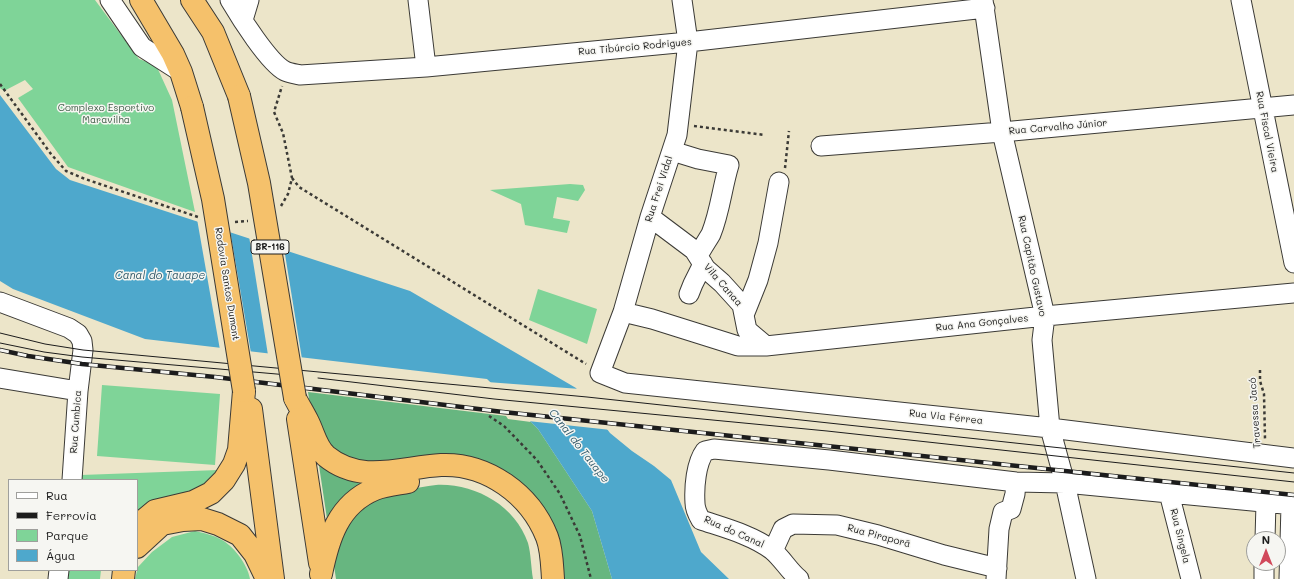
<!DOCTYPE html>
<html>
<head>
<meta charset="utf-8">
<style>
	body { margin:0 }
	#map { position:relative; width:1294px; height:579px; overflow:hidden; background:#ece5c9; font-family:Mali,sans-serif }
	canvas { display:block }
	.legend { position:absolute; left:8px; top:479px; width:130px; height:92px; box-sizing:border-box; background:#f6f6f2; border:1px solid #9f9f9c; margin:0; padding:5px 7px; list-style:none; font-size:12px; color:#1c1c1c }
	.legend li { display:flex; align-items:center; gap:8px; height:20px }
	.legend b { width:20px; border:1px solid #9f9f9c }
	.north { position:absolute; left:1246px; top:531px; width:40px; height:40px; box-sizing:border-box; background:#f6f6f2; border:1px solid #9f9f9c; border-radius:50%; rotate:0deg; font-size:11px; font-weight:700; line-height:16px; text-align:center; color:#1c1c1c }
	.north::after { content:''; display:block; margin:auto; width:14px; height:18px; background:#d1495b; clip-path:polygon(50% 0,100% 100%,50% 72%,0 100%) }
</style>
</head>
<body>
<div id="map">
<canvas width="1294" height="579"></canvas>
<ul class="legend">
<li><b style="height:5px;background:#fff"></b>Rua</li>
<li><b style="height:5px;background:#1c1c1c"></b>Ferrovia</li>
<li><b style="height:11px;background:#7fd498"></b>Parque</li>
<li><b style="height:11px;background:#4ea8cc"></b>Água</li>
</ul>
<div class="north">N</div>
</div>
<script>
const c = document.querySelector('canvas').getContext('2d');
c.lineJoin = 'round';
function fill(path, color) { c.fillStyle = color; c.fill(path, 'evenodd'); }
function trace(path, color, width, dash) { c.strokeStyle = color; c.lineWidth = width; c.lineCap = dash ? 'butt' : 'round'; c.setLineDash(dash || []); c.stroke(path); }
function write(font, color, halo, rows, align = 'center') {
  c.font = font + ' Mali,sans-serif'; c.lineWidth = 3; c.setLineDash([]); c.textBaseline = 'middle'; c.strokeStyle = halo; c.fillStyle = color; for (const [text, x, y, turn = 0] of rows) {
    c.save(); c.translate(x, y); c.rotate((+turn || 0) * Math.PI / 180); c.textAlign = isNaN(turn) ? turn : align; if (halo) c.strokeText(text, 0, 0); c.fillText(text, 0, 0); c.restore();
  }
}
fill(new Path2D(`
	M 0,0 L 95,0 L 139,59 L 156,65 L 172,100 L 195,212 L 68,167 L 18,98 L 33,89 L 25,80 L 4,91 L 0,88 Z
	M 570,184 L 583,185 L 585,190 L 578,201 L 557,197 L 553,218 L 570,221 L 567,233 L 525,225 L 521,204 L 490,190 Z
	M 538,289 L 597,309 L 587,344 L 529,320 Z
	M 102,385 L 220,394 L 215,465 L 97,456 Z
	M 219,470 L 207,484 L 137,513 L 137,480 L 80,480 L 81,475 Z
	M 195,531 C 203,533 213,535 220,539 C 233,545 248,565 250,579 L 135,579 L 138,567 L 152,552 L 172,537 Z
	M 68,570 L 101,570 L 100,579 L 67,579 Z`), '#7fd498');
fill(new Path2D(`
	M 308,392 L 506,416 L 508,419 L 531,422 L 538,429 L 592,511 L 612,579 L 561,579 L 521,486 L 413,461 L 406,490 C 416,488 426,486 436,485 C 474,483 515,505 528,543 C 531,554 531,567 533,579 L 336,579 Z`), '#67b680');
fill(new Path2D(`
	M 0,95 L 56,169 L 70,180 L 410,291 L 576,388 L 610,433 L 632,451 L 654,466 L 671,480 L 701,552 L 729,579 L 612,579 L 592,511 L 538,429 L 487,379 L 145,339 L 13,289 L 0,281 Z`), '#4ea8cc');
fill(new Path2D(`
	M 197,219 L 230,230 L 251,353 L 220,350 Z
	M 249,236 L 284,248 L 302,359 L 268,355 Z
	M 487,382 L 580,389 L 611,430 L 528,421 Z`), '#ece5c9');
const minor = new Path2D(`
	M 110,0 L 142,47 L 181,72
	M 230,0 C 240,17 269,63 285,71 C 289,73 296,74 300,75 L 426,67 L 688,42 L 985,8
	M 418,0 L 426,67
	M 682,0 L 688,42 L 677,135 L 650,217 L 623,312 L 600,373 L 625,383 L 1050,428 L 1294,458
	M 983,0 L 1002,132 L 1045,316 L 1042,340 L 1050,428 L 1065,483 L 1086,579
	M 1241,0 L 1294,263
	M 243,20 L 249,0
	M 821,146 L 1002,132 L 1294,105
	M 672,151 L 698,159 L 729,165 C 722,188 720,212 711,234 C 707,241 702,248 698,256
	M 650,217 L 694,250 L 706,269 L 722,283 L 742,305 L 747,330 L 766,346
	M 689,294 L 693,284 L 703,264
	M 0,302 L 69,328 L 78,334 L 82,341 L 83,350 L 78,391 L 72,480
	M 623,312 L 652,319 L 738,346 L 766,346 L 1045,316 L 1294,293
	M 744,315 L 758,280 L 768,243 L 779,182
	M 0,378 L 78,391
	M 1169,493 L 1191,579
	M 1265,539 L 1266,503
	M 773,551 L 783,529 L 793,524 L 837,525 L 878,535 L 944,555 L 997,568
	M 58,579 L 59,570
	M 799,579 C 789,571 782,558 772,550 C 752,535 725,528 701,520 C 698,515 695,509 695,503 C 694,487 696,463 705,451 L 714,449 L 829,460 L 1016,482 L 1065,483 L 1294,505
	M 996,579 L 999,529 L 1003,512 L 1011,509 L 1015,494 L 1016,482
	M 1264,579 L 1264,563
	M 1289,579 L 1291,505`);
const highway = new Path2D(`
	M 141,0 L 173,54 L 181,72 L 192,107
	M 192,0 L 213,32 L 239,96
	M 295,398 C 299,406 304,414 308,422 C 314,434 316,447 326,456 C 361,485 402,467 441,465 C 487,463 530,494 547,537 C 552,550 552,565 553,579
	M 251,409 L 273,579
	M 298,419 L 320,563
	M 137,526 L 155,511 L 193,502 L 211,493 L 224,480 L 234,464 L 239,450 L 244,391
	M 137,547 L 162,524 L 183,520 L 202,519 L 218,524 L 240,535 L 255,554 L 267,579
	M 321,574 C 328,539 338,504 375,489 C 385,485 397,484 408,482
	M 123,579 L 124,570`);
trace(minor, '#3b3a36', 21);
trace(highway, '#3b3a36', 24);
trace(new Path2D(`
	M 0,84 L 51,154 L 66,171 L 85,179 L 198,217
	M 694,126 L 765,135
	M 785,168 L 789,131
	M 292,178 L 299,187 L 586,364
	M 281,206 L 288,194 L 292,178 L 283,133 L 274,112 L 282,86
	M 235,222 L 248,221
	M 1260,370 L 1260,381 L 1264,394 L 1265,439
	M 489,416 L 504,426 L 537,460 L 560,494 L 580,536 L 591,579`), '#3b3a36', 2.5, [3, 3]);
trace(minor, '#fff', 19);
trace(highway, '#f5c16b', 22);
trace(new Path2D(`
	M 0,333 L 45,344 L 83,350 L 587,397 L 1294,473
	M 0,343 L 44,352 L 82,357 L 288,375
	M 318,378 L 494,399 L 827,431 L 1294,482`), '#1c1c1c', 1);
const rail = new Path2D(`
	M 0,350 L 28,356 L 82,364 L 215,377 L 503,412 L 1294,495`);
trace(rail, '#1c1c1c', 4.5);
trace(rail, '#f6f6f2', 3, [9]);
const highwayBridge = new Path2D(`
	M 239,96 L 259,183 L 295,398
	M 192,107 L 213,199 L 244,391`);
trace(highwayBridge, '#3b3a36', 24, []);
trace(highwayBridge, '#f5c16b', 22);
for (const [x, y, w] of [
	[270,247,38]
]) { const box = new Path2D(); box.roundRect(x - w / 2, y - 7, w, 14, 3); c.fillStyle = '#f6f6f2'; c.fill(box); trace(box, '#1c1c1c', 1); }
write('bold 9px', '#1c1c1c', null, [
	["BR-116",270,247]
]);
write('10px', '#1c1c1c', '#f6f6f2', [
	["Rua Tibúrcio Rodrigues",635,47,-5],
	["Rua Carvalho Júnior",1058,127,-5],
	["Rua Fiscal Vieira",1267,132,79],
	["Rua Frei Vidal",659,189,-72],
	["Rua Capitão Gustavo",1032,266,78],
	["Rodovia Santos Dumont",227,284,81],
	["Vila Canaa",723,285,49],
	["Rua Ana Gonçalves",982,323,-6],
	["Travessa Jacó",1255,413,-94],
	["Rua Via Férrea",946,417,6],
	["Rua Cumbica",76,422,-86],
	["Rua do Canal",734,532,24],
	["Rua Piraporã",879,536,15],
	["Rua Singela",1180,536,76]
]);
write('10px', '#3f5c47', '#f6f6f2', [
	["Complexo Esportivo",106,108],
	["Maravilha",106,120]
]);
write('italic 11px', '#325b6b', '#f6f6f2', [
	["Canal do Tauape",160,276],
	["Canal do Tauape",579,446,52]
]);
</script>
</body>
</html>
